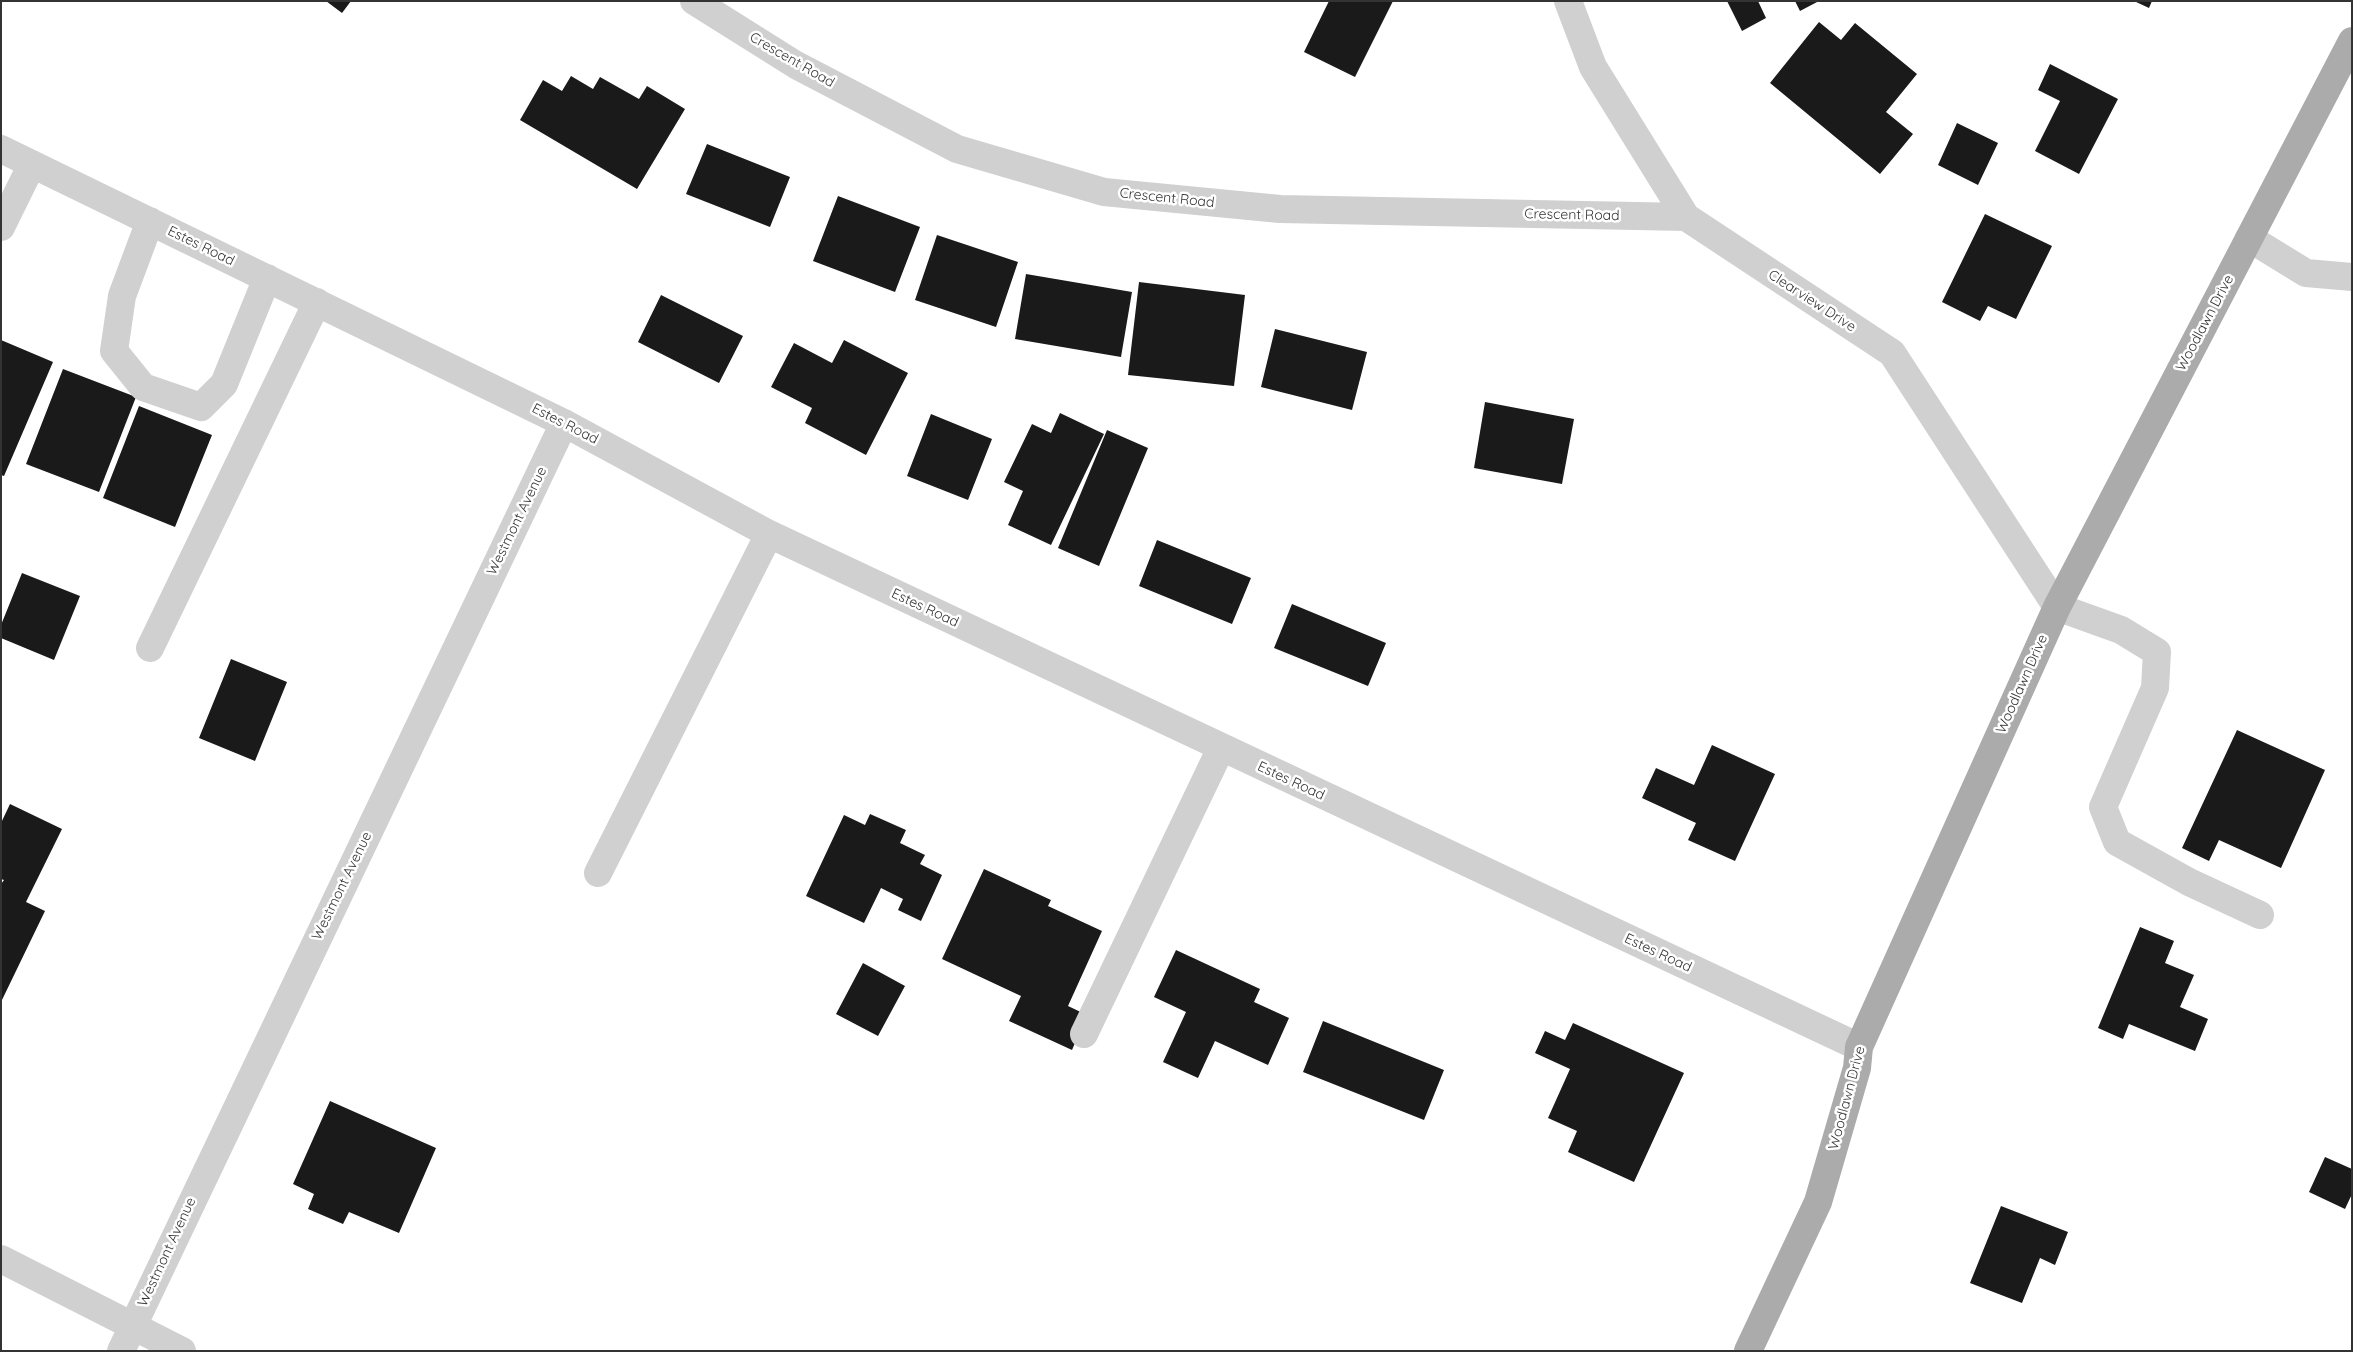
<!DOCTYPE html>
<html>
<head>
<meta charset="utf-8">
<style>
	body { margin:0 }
	#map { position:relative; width:2353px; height:1352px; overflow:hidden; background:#fff; font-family:Quicksand,sans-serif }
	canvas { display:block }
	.frame { position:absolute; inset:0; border:2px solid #333; pointer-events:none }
</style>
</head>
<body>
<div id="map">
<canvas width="2353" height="1352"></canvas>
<div class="frame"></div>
</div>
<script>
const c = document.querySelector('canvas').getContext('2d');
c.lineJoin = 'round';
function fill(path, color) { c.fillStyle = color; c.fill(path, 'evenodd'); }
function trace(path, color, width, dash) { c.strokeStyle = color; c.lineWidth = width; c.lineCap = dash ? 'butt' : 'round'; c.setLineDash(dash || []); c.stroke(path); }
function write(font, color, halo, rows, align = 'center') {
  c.font = font + ' Quicksand,sans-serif'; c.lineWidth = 5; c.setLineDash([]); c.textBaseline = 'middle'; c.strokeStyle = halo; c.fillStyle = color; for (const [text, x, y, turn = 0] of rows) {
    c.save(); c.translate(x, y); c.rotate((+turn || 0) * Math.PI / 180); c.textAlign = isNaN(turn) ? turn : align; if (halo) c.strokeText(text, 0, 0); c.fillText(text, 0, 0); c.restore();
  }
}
fill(new Path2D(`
	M 326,1 L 351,1 L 342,13 Z
	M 1329,1 L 1393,1 L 1355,77 L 1304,52 Z
	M 1727,1 L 1758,1 L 1766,18 L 1742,31 Z
	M 1795,1 L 1819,1 L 1800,11 Z
	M 2134,1 L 2152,1 L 2149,8 Z
	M 1819,22 L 1841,40 L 1855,23 L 1917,74 L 1886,112 L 1913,134 L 1880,174 L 1770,83 Z
	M 2050,64 L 2118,99 L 2079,174 L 2035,151 L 2060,101 L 2038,90 Z
	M 571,76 L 593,89 L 600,77 L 639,99 L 647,86 L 685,109 L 637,189 L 520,120 L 543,80 L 562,91 Z
	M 1957,123 L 1998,143 L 1978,185 L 1938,165 Z
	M 707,144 L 790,177 L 770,227 L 686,194 Z
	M 838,196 L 920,227 L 895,292 L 813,261 Z
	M 1985,214 L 2052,246 L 2016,319 L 1988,306 L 1980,321 L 1942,302 Z
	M 937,235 L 1018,262 L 996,327 L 915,300 Z
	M 1026,274 L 1132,292 L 1121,357 L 1015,339 Z
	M 1139,282 L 1245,295 L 1234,386 L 1128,375 Z
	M 661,295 L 743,336 L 719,383 L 638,342 Z
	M 1275,329 L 1367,352 L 1352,410 L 1261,387 Z
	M 1,340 L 53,362 L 4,476 L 1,475 Z
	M 844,340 L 908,373 L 866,455 L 805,423 L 812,408 L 771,387 L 794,343 L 832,363 Z
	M 63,369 L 136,397 L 99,492 L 26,464 Z
	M 1485,402 L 1574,419 L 1562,484 L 1474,468 Z
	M 139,406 L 212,435 L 175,527 L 103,498 Z
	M 1060,413 L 1104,434 L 1051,545 L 1008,525 L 1023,491 L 1004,482 L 1032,424 L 1051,433 Z
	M 931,414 L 992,439 L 968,500 L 907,476 Z
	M 1107,430 L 1148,448 L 1099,566 L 1058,548 Z
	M 1157,540 L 1251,578 L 1232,624 L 1139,586 Z
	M 22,573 L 80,596 L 54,660 L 1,638 L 1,625 Z
	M 1292,604 L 1386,643 L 1368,686 L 1274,648 Z
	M 231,659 L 287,682 L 255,761 L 199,738 Z
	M 2237,730 L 2325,770 L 2281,868 L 2219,840 L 2209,861 L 2182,848 Z
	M 1712,745 L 1775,774 L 1735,861 L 1688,840 L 1696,823 L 1642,798 L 1656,768 L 1694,785 Z
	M 10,804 L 62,829 L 26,902 L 45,911 L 1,1002 L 1,884 L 4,880 L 1,879 L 1,823 Z
	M 870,814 L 906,830 L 900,843 L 925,855 L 920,864 L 942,875 L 921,921 L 898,910 L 903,899 L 881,888 L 864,923 L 806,896 L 844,815 L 865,825 Z
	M 984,869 L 1051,900 L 1048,906 L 1102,931 L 1068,1006 L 1087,1015 L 1072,1050 L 1009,1021 L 1021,996 L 942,959 Z
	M 2140,927 L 2174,941 L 2165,963 L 2194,975 L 2180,1007 L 2208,1019 L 2195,1051 L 2129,1024 L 2123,1039 L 2098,1028 Z
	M 1176,950 L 1260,989 L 1254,1002 L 1289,1018 L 1268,1065 L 1215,1041 L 1198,1078 L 1163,1062 L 1186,1012 L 1154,997 Z
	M 863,963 L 905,986 L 878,1036 L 836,1014 Z
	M 1323,1021 L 1444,1070 L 1424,1120 L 1303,1072 Z
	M 1573,1023 L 1684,1073 L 1634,1182 L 1568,1152 L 1577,1131 L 1548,1118 L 1570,1069 L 1535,1053 L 1545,1031 L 1565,1040 Z
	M 330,1101 L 436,1148 L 399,1233 L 349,1212 L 343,1224 L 308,1209 L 314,1194 L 293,1184 Z
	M 2325,1157 L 2352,1169 L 2352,1194 L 2345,1209 L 2309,1192 Z
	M 2001,1206 L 2068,1232 L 2055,1265 L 2040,1258 L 2022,1303 L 1970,1283 Z`), '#1a1a1a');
trace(new Path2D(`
	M 694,1 L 796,65 L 957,149 L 1104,192 L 1280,209 L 1686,217
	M 1568,1 L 1593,67 L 1686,217 L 1892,353 L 2057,607 L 2121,630 L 2157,652 L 2155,688 L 2103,807 L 2117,842 L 2189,882 L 2260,915
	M 1,149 L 564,423 L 769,534 L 1859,1047
	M 150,221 L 122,296 L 114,351 L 143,387 L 201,407 L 224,384 L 267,278
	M 1,227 L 32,164
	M 2249,238 L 2306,273 L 2352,277
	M 150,648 L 317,302
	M 598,873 L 769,534
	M 1084,1034 L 1221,748
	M 1,1259 L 182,1351
	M 121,1351 L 564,423`), '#d0d0d0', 28);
trace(new Path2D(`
	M 1748,1351 L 1818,1202 L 1857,1068 L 1859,1047 L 2057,607 L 2352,41`), '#ababab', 28);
write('14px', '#333', '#fff', [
	["Crescent Road",792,60,30],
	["Crescent Road",1167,198,6],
	["Crescent Road",1572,215,1],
	["Estes Road",201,246,26],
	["Clearview Drive",1812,301,33],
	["Woodlawn Drive",2205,323,-62],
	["Estes Road",565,424,27],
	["Westmont Avenue",517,521,-64],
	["Estes Road",925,608,25],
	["Woodlawn Drive",2022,684,-66],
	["Estes Road",1291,781,25],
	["Westmont Avenue",342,886,-64],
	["Estes Road",1658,953,25],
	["Woodlawn Drive",1847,1098,-75],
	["Westmont Avenue",167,1252,-65]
]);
</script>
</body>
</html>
